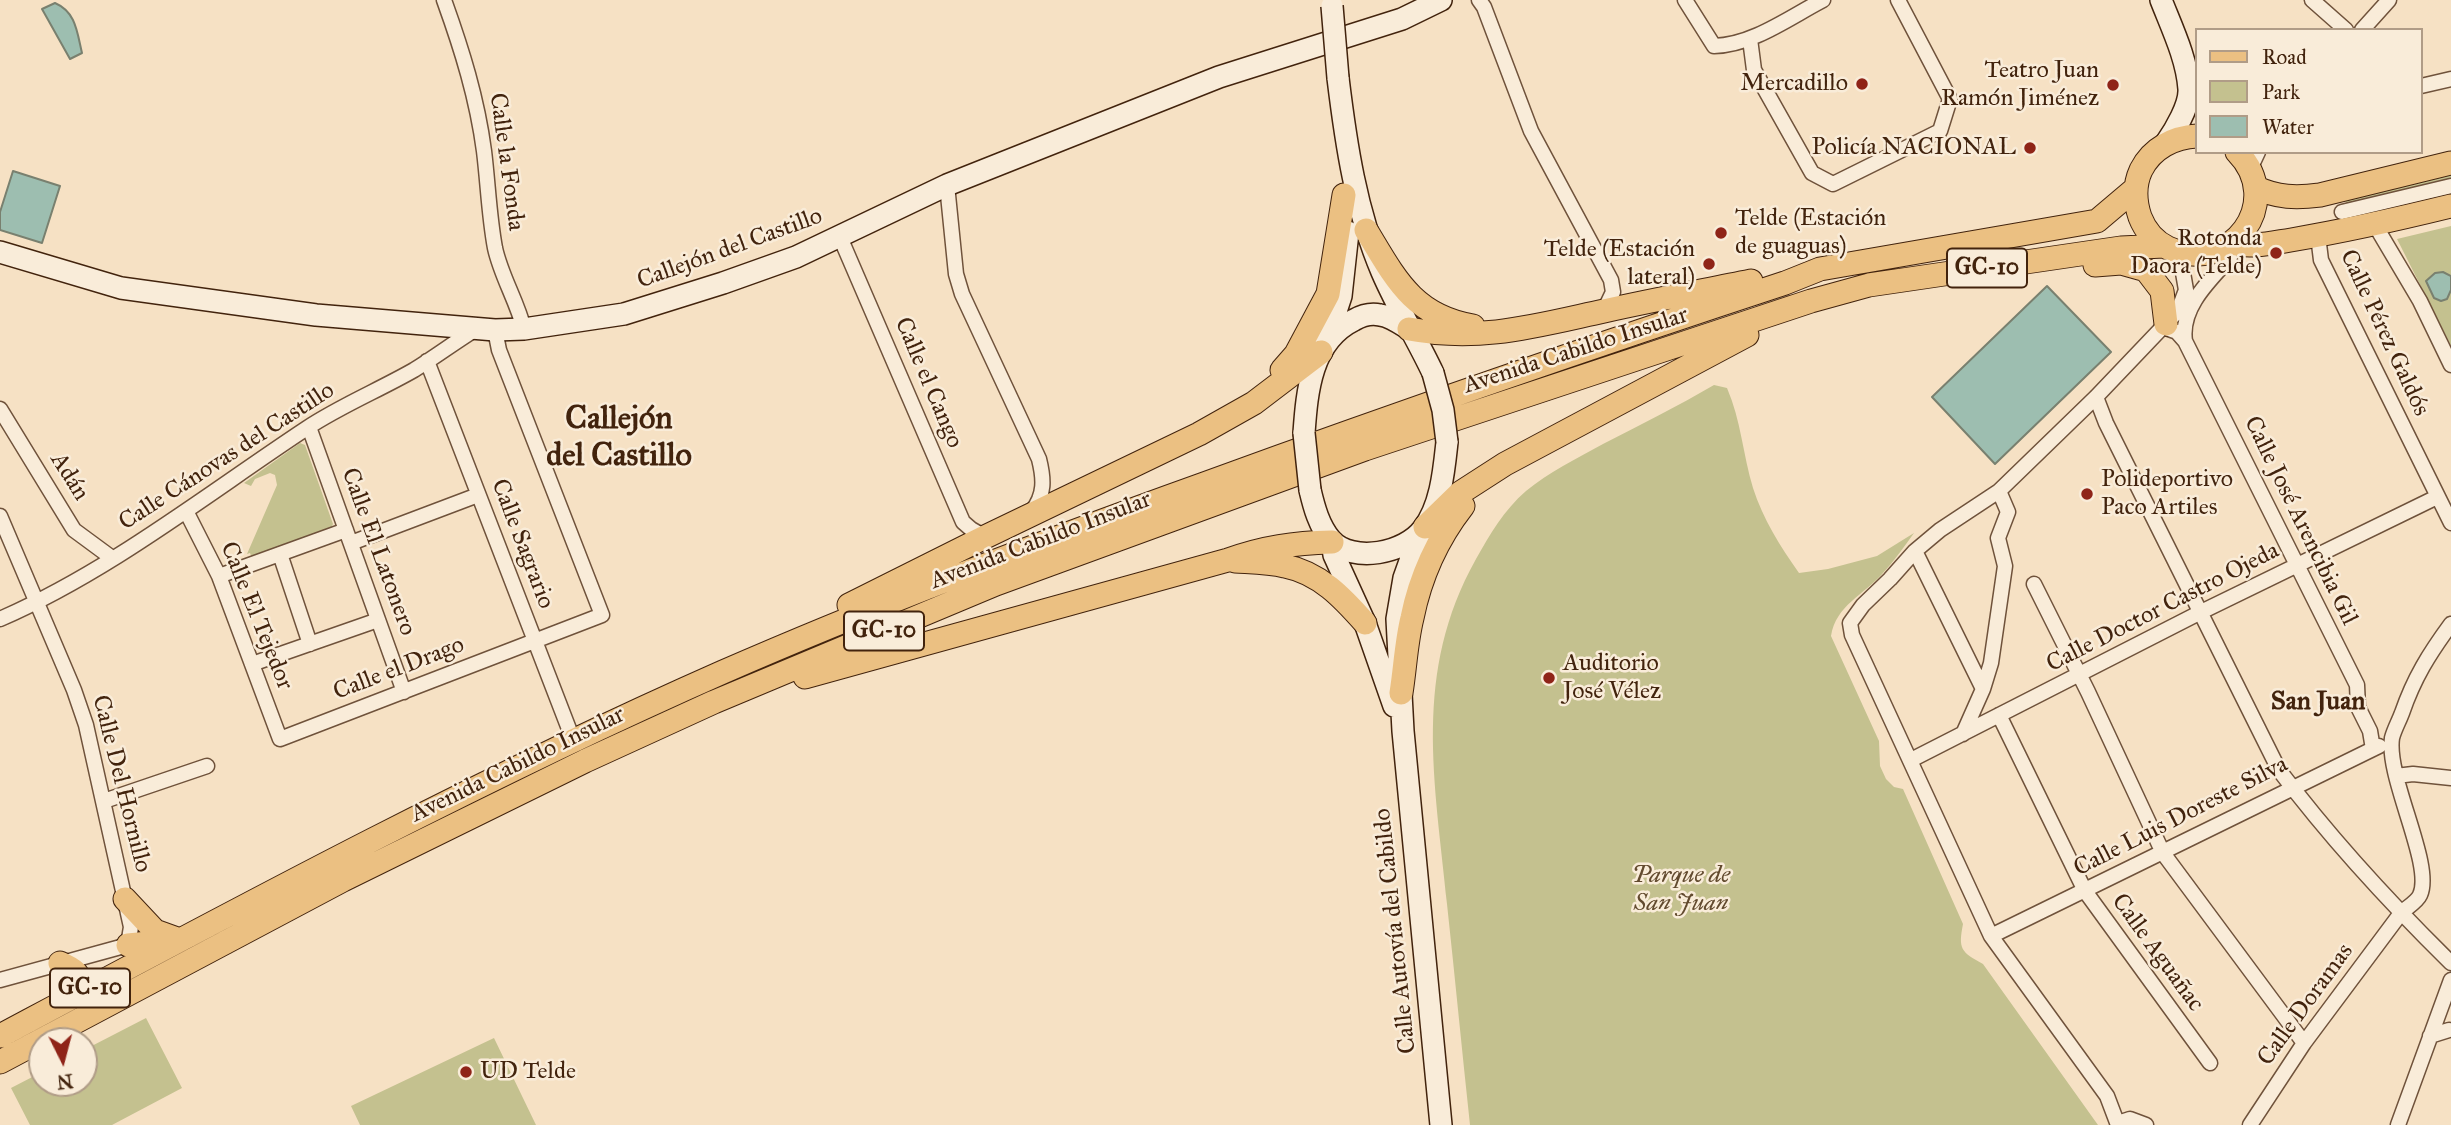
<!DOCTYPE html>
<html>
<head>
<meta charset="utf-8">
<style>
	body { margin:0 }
	#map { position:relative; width:2451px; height:1125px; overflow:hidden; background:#f6e1c4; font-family:"IM FELL Great Primer",serif }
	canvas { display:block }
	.legend { position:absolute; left:2195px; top:28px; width:228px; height:126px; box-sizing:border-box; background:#f9ecd9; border:2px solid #b09c87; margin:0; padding:9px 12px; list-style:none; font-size:21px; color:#42230d }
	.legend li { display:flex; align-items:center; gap:14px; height:35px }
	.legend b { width:35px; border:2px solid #b09c87 }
	.north { position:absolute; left:28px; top:1027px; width:70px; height:70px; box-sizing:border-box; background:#f9ecd9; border:2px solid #b09c87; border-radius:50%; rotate:174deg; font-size:19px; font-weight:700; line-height:28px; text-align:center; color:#42230d }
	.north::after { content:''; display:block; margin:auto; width:24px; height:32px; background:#8f2418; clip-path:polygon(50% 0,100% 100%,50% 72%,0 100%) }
</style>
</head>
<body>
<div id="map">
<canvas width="2451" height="1125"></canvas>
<ul class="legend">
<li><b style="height:9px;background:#ebc082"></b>Road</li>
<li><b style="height:19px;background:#c4c18f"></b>Park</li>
<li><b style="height:19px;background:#9dbeb0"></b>Water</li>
</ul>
<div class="north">N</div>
</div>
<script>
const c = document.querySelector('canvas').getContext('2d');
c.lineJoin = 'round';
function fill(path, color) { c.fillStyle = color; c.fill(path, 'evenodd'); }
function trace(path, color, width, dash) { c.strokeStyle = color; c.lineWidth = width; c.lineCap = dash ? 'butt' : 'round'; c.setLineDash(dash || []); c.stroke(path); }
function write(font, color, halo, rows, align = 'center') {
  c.font = font + ' "IM FELL Great Primer",serif'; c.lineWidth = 5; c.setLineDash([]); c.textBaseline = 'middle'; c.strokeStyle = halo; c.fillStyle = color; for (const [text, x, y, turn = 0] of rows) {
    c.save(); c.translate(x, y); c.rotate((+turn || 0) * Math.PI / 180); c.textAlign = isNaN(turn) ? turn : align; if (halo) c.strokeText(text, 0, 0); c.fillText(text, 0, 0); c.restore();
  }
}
fill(new Path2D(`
	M 2451,174 L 2451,199 L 2355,223 L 2345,200 Z
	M 2451,226 L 2451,346 L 2397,239 Z
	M 1714,385 L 1727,388 C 1741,420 1743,455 1753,488 C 1763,519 1780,546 1799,573 L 1828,569 L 1877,556 L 1914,533 C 1904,547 1894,561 1883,573 C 1864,595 1836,605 1831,636 L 1879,741 L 1880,766 L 1886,779 L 1894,787 L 1903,789 L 1963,924 C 1958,949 1961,952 1983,964 L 2098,1125 L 1470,1125 C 1462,1051 1455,978 1447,904 C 1435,781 1412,673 1476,559 C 1490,534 1504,510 1526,491 C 1549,472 1576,459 1603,444 C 1640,425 1678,406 1714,385 Z
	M 300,443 L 305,445 L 333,524 L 330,530 L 252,558 L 250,553 L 247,554 L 277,485 L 275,475 L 270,473 L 255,479 L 251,486 L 244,483 Z
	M 146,1018 L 182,1088 L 112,1125 L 30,1125 L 11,1088 L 42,1072 L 42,1083 L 84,1083 L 84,1050 Z
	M 494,1038 L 536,1125 L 360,1125 L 351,1106 Z`), '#c4c18f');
const water = new Path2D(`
	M 55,3 C 76,12 77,32 82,53 L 70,59 L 42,9 Z
	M 13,171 L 60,186 L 42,243 L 0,230 L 0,212 Z
	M 2443,272 L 2451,276 L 2451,290 L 2447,299 L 2441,301 L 2434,298 L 2426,281 L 2435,273 Z
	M 2047,286 L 2111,352 L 1995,464 L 1932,397 Z`);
fill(water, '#9dbeb0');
trace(water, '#79806f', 2);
const street = new Path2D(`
	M 444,0 C 462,50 477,98 484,151 C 488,183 489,216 495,248 C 501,276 517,301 524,329
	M 1479,0 L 1484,7 L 1531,131 L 1611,280 L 1613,292 L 1604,311
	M 1685,0 L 1714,46 C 1753,45 1790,17 1823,0
	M 2312,0 L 2346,30
	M 2362,30 L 2389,0
	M 1750,39 L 1754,70 L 1812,173 L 1833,184 L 1940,131 L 1950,99 L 1898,0
	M 2421,86 L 2451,79
	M 2250,169 L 2258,152
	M 947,185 L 956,274 L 962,294 L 1039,459 C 1044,479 1045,495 1032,511
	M 2342,212 L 2451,186
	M 2375,225 L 2420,301 L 2451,365
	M 2318,236 L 2321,260 L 2451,523
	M 840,237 L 963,522 L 971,529 L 985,537
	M 2163,327 L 2177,332 L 2185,341 L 2357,685 L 2358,707 L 2370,731 L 2373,749
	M 2185,341 C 2180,308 2209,281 2230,258 L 2229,245
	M 427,361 L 574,742
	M 2096,397 L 2106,423 L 2279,770 C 2331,839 2390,903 2451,963
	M 0,409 L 74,530 L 112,558
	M 309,427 L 404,692
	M 186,511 L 219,576 L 280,739 L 602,615 L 499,350 L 495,330
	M 0,516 L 74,690 L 86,725 L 131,927 L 128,945 L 0,980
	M 351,543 L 478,495
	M 1915,551 L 1983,689 L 1963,734
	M 280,554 L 310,644
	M 219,576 L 346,530
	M 2034,584 L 2088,692 L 2163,853 L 2304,1043
	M 0,619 C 110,571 207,494 307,428 C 340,406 379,390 414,370 C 435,357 455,342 476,329
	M 252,664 L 378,620
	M 1983,689 L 1991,663 L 2005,566 L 1998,538 L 2008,512 L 1999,491
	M 1999,715 L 2085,891 L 2210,1063
	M 1911,760 L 2201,612 L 2437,497
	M 2396,776 L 2413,774 L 2451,778
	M 104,801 L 207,766
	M 1991,936 L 2379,746
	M 2430,1036 L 2449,1030
	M 2118,1123 L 2130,1119 L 2146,1125
	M 2118,1125 L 2107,1096 L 1991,936 L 1852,635 L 1850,623 L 1863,605 L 1890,579 L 1915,551 L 1940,530 L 1999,491 L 2096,397 L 2178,311 L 2186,290 L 2182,267 L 2168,248
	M 2250,1125 L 2304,1043 L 2401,913 C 2406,908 2417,902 2420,895 C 2434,865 2386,778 2392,738 C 2394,730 2399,721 2402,713 C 2414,678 2429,654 2451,624
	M 2398,1125 L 2451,980`);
const secondary = new Path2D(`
	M 2161,0 C 2172,28 2187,59 2189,89 C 2190,105 2175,130 2166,143
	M 1338,78 C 1346,144 1356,211 1382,272 C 1397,307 1417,339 1433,373
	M 0,252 L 121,288 L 316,315 L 495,330 L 524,329 L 624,314 L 723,283 L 796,257 L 947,185 L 1219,77 L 1402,19 L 1441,0
	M 1325,345 L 1341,296 L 1348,232
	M 1304,433 C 1307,391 1311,341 1354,320 C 1361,316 1371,313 1380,315 C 1390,316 1401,324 1409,329
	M 1310,490 C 1314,507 1319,526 1331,540 C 1353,564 1405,553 1423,529 C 1441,506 1444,470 1447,442
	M 1420,533 L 1404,578 L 1397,619 L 1403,731 L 1441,1125
	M 1332,542 L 1334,555 L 1365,623 L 1394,706`);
const primary = new Path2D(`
	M 2197,136 C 2174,137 2152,148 2141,170 C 2134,185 2135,202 2140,217 C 2145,230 2155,242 2168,248 C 2231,276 2286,202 2237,152
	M 2255,187 C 2277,198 2297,198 2320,195 L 2451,163
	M 1366,230 C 1395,278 1413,316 1473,326
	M 2231,243 C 2251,248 2271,243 2291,240 C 2345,231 2398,219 2451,206
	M 2095,265 L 2121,263 L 2146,270 L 2162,291 L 2166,324
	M 1409,329 C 1481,342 1535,326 1604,311 C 1653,300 1702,291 1751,281
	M 1282,370 L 1296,354 L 1328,294 L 1344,195
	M 1425,527 L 1460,493 L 1505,464 L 1747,335
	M 1235,561 C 1251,562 1269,562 1285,566 C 1320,573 1343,598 1365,623
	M 849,605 L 985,537 L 1199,434 L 1254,403 L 1321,352
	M 805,677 L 1228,560 C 1264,547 1294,543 1332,542
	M 1401,693 C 1405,668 1406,642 1412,618 C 1420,578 1438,538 1463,506
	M 125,899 L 155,931 L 180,940
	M 128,945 L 170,941
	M 60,963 C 74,969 79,972 82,988 L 75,996
	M 0,1036 C 238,909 476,781 723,672 C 881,603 1042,542 1204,484 C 1397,414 1590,347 1785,283 L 1820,269 L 2097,221 L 2136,188
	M 0,1062 L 343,880 L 585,761 L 714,702 L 996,584 L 1365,449 L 1811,301 L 1869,285 L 2121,248 L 2164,246`);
trace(street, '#6f523b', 17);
trace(secondary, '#42230d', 24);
trace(primary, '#42230d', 25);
trace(street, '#f9ecd9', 14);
trace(secondary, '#f9ecd9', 21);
trace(primary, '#ebc082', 23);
const secondaryBridge = new Path2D(`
	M 1332,6 L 1338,78
	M 1433,373 L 1443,410 L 1447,442
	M 1304,433 L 1310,490`);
trace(secondaryBridge, '#42230d', 24, []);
trace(secondaryBridge, '#f9ecd9', 21);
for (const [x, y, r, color] of [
	[1862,84,7,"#8f2418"],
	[2113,85,7,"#8f2418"],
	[2030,148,7,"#8f2418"],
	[1721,233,7,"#8f2418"],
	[2276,253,7,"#8f2418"],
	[1709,264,7,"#8f2418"],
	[2087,494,7,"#8f2418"],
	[1549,678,7,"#8f2418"],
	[466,1072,7,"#8f2418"]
]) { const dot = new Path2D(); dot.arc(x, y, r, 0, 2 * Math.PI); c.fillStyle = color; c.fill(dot); trace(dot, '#f9ecd9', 2.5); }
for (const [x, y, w] of [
	[1987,268,80],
	[884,631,80],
	[90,988,80]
]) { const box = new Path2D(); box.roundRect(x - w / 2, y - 19.5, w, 39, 5); c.fillStyle = '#f9ecd9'; c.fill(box); trace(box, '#42230d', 2); }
write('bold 23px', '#42230d', null, [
	["GC-10",1987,268],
	["GC-10",884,631],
	["GC-10",90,988]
]);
write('24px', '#42230d', '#f9ecd9', [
	["Teatro Juan",2099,71],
	["Ramón Jiménez",2099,99],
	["Mercadillo",1848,84],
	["Policía NACIONAL",2016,148],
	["Telde (Estación",1735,219,"left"],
	["de guaguas)",1735,247,"left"],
	["Rotonda",2262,239],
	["Daora (Telde)",2262,267],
	["Telde (Estación",1695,250],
	["lateral)",1695,278],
	["Polideportivo",2101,480,"left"],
	["Paco Artiles",2101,508,"left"],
	["Auditorio",1563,664,"left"],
	["José Vélez",1563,692,"left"],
	["UD Telde",480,1072,"left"]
], 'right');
write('24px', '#42230d', '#f9ecd9', [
	["Calle la Fonda",506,162,82],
	["Callejón del Castillo",730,249,-20],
	["Calle Pérez Galdós",2384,333,65],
	["Avenida Cabildo Insular",1576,351,-18],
	["Calle el Cango",928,383,67],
	["Calle Cánovas del Castillo",227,457,-33],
	["Adán",69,477,58],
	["Calle José Arencibia Gil",2300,521,64],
	["Avenida Cabildo Insular",1041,541,-21],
	["Calle Sagrario",522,544,69],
	["Calle El Latonero",378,552,70],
	["Calle Doctor Castro Ojeda",2163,608,-27],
	["Calle El Tejedor",256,616,68],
	["Calle el Drago",399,669,-21],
	["Avenida Cabildo Insular",518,765,-26],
	["Calle Del Hornillo",121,784,76],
	["Calle Luis Doreste Silva",2181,817,-27],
	["Calle Autovía del Cabildo",1396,931,-96],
	["Calle Aguañac",2157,953,54],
	["Calle Doramas",2306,1005,-54]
]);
write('italic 24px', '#624a2e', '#f9ecd9', [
	["Parque de",1681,876],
	["San Juan",1681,904]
]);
write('bold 26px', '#42230d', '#f9ecd9', [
	["San Juan",2318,703]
]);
write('bold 32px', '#42230d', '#f9ecd9', [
	["Callejón",619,420],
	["del Castillo",619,457]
]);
</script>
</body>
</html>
